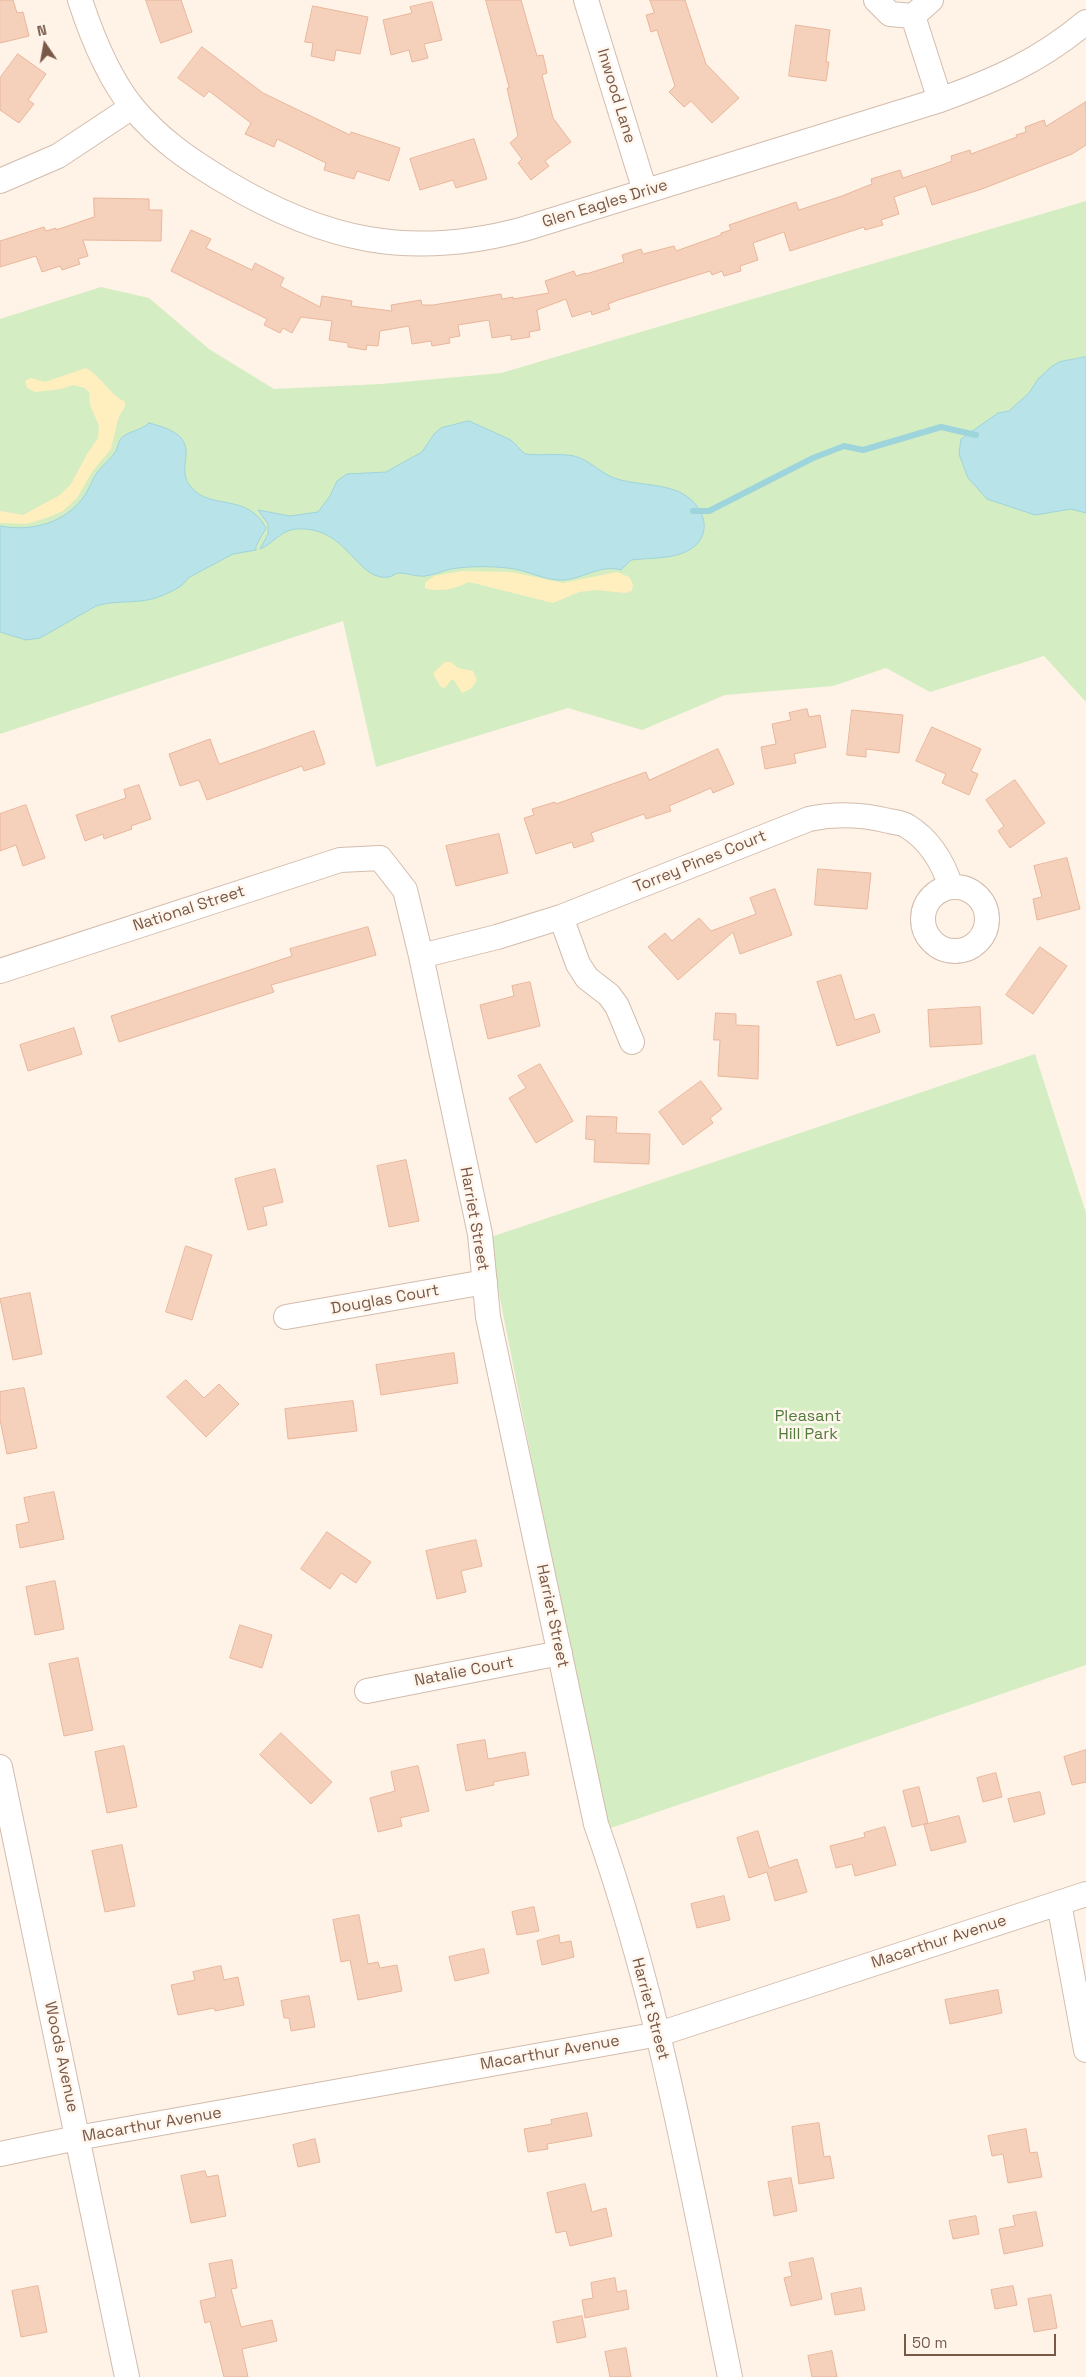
<!DOCTYPE html>
<html>
<head>
<meta charset="utf-8">
<style>
	body { margin:0 }
	#map { position:relative; width:1086px; height:2377px; overflow:hidden; background:#fef3e6; font-family:"Space Grotesk",sans-serif }
	canvas { display:block }
	.north { position:absolute; left:20px; top:20px; width:50px; height:50px; -webkit-text-stroke:4px #fff7ed; paint-order:stroke; rotate:348deg; font-size:14px; font-weight:700; line-height:20px; text-align:center; color:#795848 }
	.north::after { content:''; display:block; margin:auto; width:18px; height:22px; background:#795848; clip-path:polygon(50% 0,100% 100%,50% 72%,0 100%) }
	.scale { position:absolute; left:904px; top:2334px; width:152px; height:22px; box-sizing:border-box; border:2px solid #795848; border-top:0; padding-left:6px; font-size:15px; line-height:18px; white-space:nowrap; color:#795848; -webkit-text-stroke:4px #fff7ed; paint-order:stroke }
</style>
</head>
<body>
<div id="map">
<canvas width="1086" height="2377"></canvas>
<div class="north">N</div>
<div class="scale">50 m</div>
</div>
<script>
const c = document.querySelector('canvas').getContext('2d');
c.lineJoin = 'round';
function fill(path, color) { c.fillStyle = color; c.fill(path, 'evenodd'); }
function trace(path, color, width, dash) { c.strokeStyle = color; c.lineWidth = width; c.lineCap = dash ? 'butt' : 'round'; c.setLineDash(dash || []); c.stroke(path); }
function write(font, color, halo, rows, align = 'center') {
  c.font = font + ' "Space Grotesk",sans-serif'; c.lineWidth = 5; c.setLineDash([]); c.textBaseline = 'middle'; c.strokeStyle = halo; c.fillStyle = color; for (const [text, x, y, turn = 0] of rows) {
    c.save(); c.translate(x, y); c.rotate((+turn || 0) * Math.PI / 180); c.textAlign = isNaN(turn) ? turn : align; if (halo) c.strokeText(text, 0, 0); c.fillText(text, 0, 0); c.restore();
  }
}
fill(new Path2D(`
	M 1086,201 L 1086,702 L 1044,656 L 930,692 L 886,668 L 833,686 L 725,695 L 642,730 L 568,708 L 376,767 L 343,621 L 0,734 L 0,319 L 101,287 L 149,298 L 209,349 L 274,389 L 381,384 L 501,373 Z
	M 1035,1054 L 1086,1213 L 1086,1665 L 605,1830 L 488,1238 Z`), '#d5edc3');
fill(new Path2D(`
	M 86,368 C 102,377 109,394 125,402 L 125,406 L 118,419 L 111,449 L 92,472 L 77,498 L 63,511 L 49,517 L 27,524 L 0,523 L 0,511 L 23,515 L 60,495 L 71,484 L 87,454 L 98,438 L 99,426 L 90,405 L 89,392 L 85,388 L 73,385 L 61,389 L 35,392 L 27,388 L 25,381 L 31,378 L 45,382 Z
	M 462,571 L 512,572 L 563,583 L 617,572 L 629,577 L 633,584 L 632,591 L 625,593 L 596,590 L 579,592 L 553,603 L 469,582 C 457,588 438,593 425,588 L 425,583 L 434,576 Z
	M 445,662 L 451,662 L 458,668 L 473,671 L 477,680 L 472,688 L 462,693 L 454,680 L 451,680 L 445,688 L 441,687 L 434,676 L 434,672 Z`), '#ffeebe');
const water = new Path2D(`
	M 1086,357 L 1086,513 L 1071,509 L 1035,515 L 987,499 L 968,478 L 959,454 L 961,439 L 998,413 L 1009,411 L 1029,393 L 1038,379 L 1051,367 L 1059,362 Z
	M 469,421 L 511,440 L 525,454 C 541,456 559,453 574,456 C 590,460 599,472 614,478 C 634,485 656,483 677,491 C 708,504 717,542 680,554 C 665,559 646,558 631,560 L 621,570 C 600,564 583,579 563,580 C 544,581 526,569 507,568 C 489,566 469,566 451,569 C 442,571 434,575 425,576 C 417,577 407,573 399,573 C 395,573 393,576 389,577 C 356,582 348,525 296,529 C 281,530 273,544 260,549 L 268,534 L 268,524 L 258,510 L 290,516 L 318,512 L 330,496 L 337,481 L 347,474 L 386,472 L 422,452 L 434,434 L 441,428 Z
	M 149,423 C 212,438 171,464 191,487 C 211,511 247,492 266,528 L 256,546 L 256,550 L 233,554 L 188,578 C 183,586 178,588 170,592 C 141,607 124,598 96,606 L 40,638 L 26,640 L 0,632 L 0,526 C 32,532 66,523 85,495 C 90,487 93,478 98,471 C 104,464 111,459 116,451 C 118,447 118,443 120,440 C 124,432 141,431 149,423 Z`);
fill(water, '#b8e4e9');
trace(water, '#9ed4db', 1);
trace(new Path2D(`
	M 693,511 L 709,511 L 813,458 L 844,446 L 863,450 L 941,427 L 976,435`), '#9ed4db', 6);
const building = new Path2D(`
	M 0,0 L 13,0 L 17,13 L 23,12 L 29,36 L 0,43 Z
	M 146,0 L 181,0 L 192,32 L 161,43 Z
	M 486,0 L 521,0 L 537,56 L 543,55 L 547,73 L 542,75 L 553,118 L 571,142 L 545,161 L 549,166 L 531,180 L 518,163 L 522,159 L 510,143 L 518,136 L 507,88 L 509,88 Z
	M 650,0 L 685,0 L 706,64 L 739,98 L 712,123 L 691,101 L 684,107 L 669,92 L 675,86 L 657,30 L 651,32 L 646,15 L 654,13 Z
	M 432,2 L 442,40 L 424,44 L 428,58 L 412,62 L 409,50 L 391,55 L 383,20 L 412,13 L 410,7 Z
	M 313,6 L 368,17 L 360,54 L 336,50 L 334,61 L 311,56 L 313,43 L 305,42 Z
	M 796,25 L 830,30 L 826,62 L 829,62 L 826,81 L 789,76 Z
	M 202,47 L 263,93 L 350,135 L 351,132 L 400,148 L 389,181 L 357,171 L 354,179 L 324,170 L 326,163 L 277,139 L 274,147 L 245,134 L 251,123 L 209,91 L 204,97 L 178,78 Z
	M 18,54 L 46,74 L 28,100 L 34,104 L 19,123 L 0,110 L 0,78 Z
	M 1086,102 L 1086,145 L 1072,154 L 982,189 L 932,205 L 926,186 L 894,197 L 899,214 L 881,220 L 883,225 L 865,230 L 864,227 L 790,251 L 784,232 L 753,243 L 758,260 L 740,266 L 741,271 L 724,276 L 722,271 L 712,275 L 710,271 L 618,300 L 608,304 L 610,309 L 592,315 L 591,311 L 572,317 L 566,299 L 537,310 L 540,330 L 529,332 L 530,337 L 511,340 L 511,335 L 492,338 L 489,320 L 458,325 L 460,336 L 449,338 L 450,343 L 432,346 L 431,341 L 412,344 L 409,326 L 380,331 L 378,346 L 367,345 L 366,350 L 348,347 L 348,343 L 329,340 L 332,321 L 301,317 L 292,333 L 283,328 L 280,333 L 264,325 L 267,319 L 171,271 L 191,230 L 211,239 L 206,248 L 252,270 L 255,263 L 284,278 L 280,286 L 320,307 L 322,296 L 352,301 L 351,306 L 392,311 L 391,305 L 421,300 L 422,305 L 433,305 L 501,294 L 502,299 L 513,297 L 513,299 L 549,293 L 545,281 L 574,271 L 576,276 L 586,273 L 586,274 L 624,262 L 622,255 L 641,249 L 643,254 L 674,246 L 676,251 L 721,235 L 721,233 L 731,230 L 729,225 L 796,202 L 799,210 L 842,196 L 872,184 L 871,179 L 900,170 L 903,178 L 942,165 L 952,161 L 951,156 L 970,150 L 971,154 L 1017,137 L 1016,135 L 1026,132 L 1025,127 L 1044,120 L 1046,126 Z
	M 474,139 L 487,179 L 456,188 L 453,180 L 420,190 L 410,159 Z
	M 94,198 L 149,199 L 149,210 L 162,210 L 161,241 L 83,240 L 88,256 L 78,259 L 80,264 L 62,270 L 60,266 L 42,272 L 36,256 L 0,267 L 0,241 L 44,227 L 46,231 L 56,228 L 56,230 L 94,217 Z
	M 807,709 L 809,717 L 820,715 L 826,747 L 794,754 L 796,763 L 765,769 L 761,747 L 776,744 L 772,724 L 791,720 L 789,713 Z
	M 852,710 L 903,715 L 899,753 L 866,749 L 866,757 L 847,755 Z
	M 932,727 L 981,749 L 971,771 L 978,774 L 969,795 L 942,783 L 946,774 L 916,761 Z
	M 314,731 L 325,764 L 304,771 L 302,766 L 207,800 L 199,780 L 180,786 L 169,754 L 210,739 L 219,764 Z
	M 718,749 L 734,784 L 713,793 L 711,788 L 669,806 L 671,811 L 646,819 L 644,814 L 591,833 L 594,841 L 574,848 L 572,842 L 536,854 L 524,818 L 534,815 L 532,809 L 555,802 L 556,804 L 646,772 L 649,780 Z
	M 1015,780 L 1045,823 L 1010,848 L 998,831 L 1004,826 L 986,800 Z
	M 139,785 L 151,819 L 131,826 L 132,829 L 104,839 L 103,834 L 85,841 L 76,815 L 126,798 L 124,790 Z
	M 26,805 L 45,858 L 23,866 L 16,845 L 0,851 L 0,814 Z
	M 499,834 L 508,873 L 456,886 L 446,846 Z
	M 1067,858 L 1080,909 L 1037,920 L 1033,899 L 1042,897 L 1034,866 Z
	M 818,869 L 871,873 L 867,909 L 815,905 Z
	M 775,889 L 792,935 L 740,954 L 733,932 L 678,980 L 648,947 L 665,933 L 672,941 L 699,918 L 711,931 L 756,914 L 750,898 Z
	M 368,927 L 376,955 L 271,985 L 274,992 L 119,1042 L 111,1016 L 292,956 L 290,949 Z
	M 1040,947 L 1067,966 L 1033,1014 L 1006,995 Z
	M 841,975 L 855,1020 L 874,1014 L 880,1032 L 837,1046 L 817,982 Z
	M 530,982 L 540,1026 L 488,1039 L 480,1005 L 514,996 L 512,986 Z
	M 980,1007 L 982,1044 L 930,1047 L 928,1010 Z
	M 716,1013 L 736,1014 L 736,1025 L 759,1026 L 758,1079 L 718,1076 L 720,1040 L 714,1040 Z
	M 74,1028 L 82,1054 L 28,1071 L 20,1045 Z
	M 540,1064 L 573,1121 L 536,1143 L 509,1098 L 526,1088 L 518,1076 Z
	M 701,1081 L 722,1109 L 710,1118 L 713,1123 L 683,1145 L 659,1112 Z
	M 587,1116 L 617,1117 L 616,1133 L 650,1134 L 649,1164 L 594,1162 L 595,1140 L 586,1139 Z
	M 406,1160 L 419,1221 L 389,1227 L 377,1166 Z
	M 275,1169 L 283,1202 L 263,1207 L 267,1225 L 248,1230 L 235,1179 Z
	M 186,1246 L 212,1255 L 192,1320 L 166,1312 Z
	M 30,1293 L 42,1354 L 13,1360 L 0,1299 Z
	M 454,1353 L 458,1383 L 381,1395 L 376,1365 Z
	M 186,1380 L 204,1398 L 219,1384 L 239,1404 L 206,1437 L 167,1397 Z
	M 24,1388 L 37,1448 L 7,1454 L 0,1420 L 0,1392 Z
	M 353,1401 L 357,1431 L 288,1439 L 285,1409 Z
	M 54,1492 L 64,1539 L 20,1548 L 16,1525 L 29,1522 L 24,1498 Z
	M 327,1532 L 371,1562 L 356,1583 L 341,1573 L 330,1589 L 301,1569 Z
	M 476,1540 L 482,1566 L 461,1571 L 466,1592 L 437,1599 L 426,1551 Z
	M 55,1581 L 64,1629 L 35,1635 L 26,1587 Z
	M 240,1625 L 272,1635 L 262,1668 L 230,1658 Z
	M 78,1658 L 93,1730 L 64,1736 L 49,1664 Z
	M 281,1733 L 332,1782 L 311,1804 L 260,1755 Z
	M 485,1740 L 488,1759 L 525,1752 L 529,1775 L 493,1782 L 494,1785 L 466,1791 L 457,1745 Z
	M 124,1746 L 137,1807 L 107,1813 L 95,1752 Z
	M 1086,1750 L 1086,1782 L 1072,1785 L 1064,1757 Z
	M 418,1766 L 429,1811 L 400,1818 L 402,1826 L 378,1832 L 370,1798 L 395,1791 L 391,1772 Z
	M 996,1773 L 1002,1797 L 983,1802 L 977,1778 Z
	M 919,1787 L 928,1823 L 912,1827 L 903,1791 Z
	M 1040,1792 L 1045,1814 L 1014,1822 L 1008,1799 Z
	M 959,1816 L 966,1842 L 931,1851 L 924,1825 Z
	M 885,1827 L 896,1865 L 855,1876 L 852,1864 L 836,1868 L 830,1846 L 865,1837 L 864,1833 Z
	M 758,1831 L 769,1868 L 797,1859 L 807,1892 L 775,1901 L 767,1872 L 749,1878 L 737,1838 Z
	M 122,1845 L 135,1906 L 105,1912 L 92,1851 Z
	M 724,1896 L 730,1920 L 697,1928 L 691,1904 Z
	M 534,1907 L 539,1931 L 517,1935 L 512,1912 Z
	M 359,1915 L 368,1964 L 378,1962 L 380,1968 L 397,1965 L 402,1991 L 358,2000 L 350,1960 L 341,1962 L 333,1920 Z
	M 559,1935 L 560,1943 L 571,1941 L 574,1957 L 542,1965 L 537,1941 Z
	M 484,1949 L 489,1973 L 455,1981 L 449,1957 Z
	M 221,1966 L 224,1980 L 238,1977 L 244,2005 L 215,2011 L 214,2008 L 178,2015 L 171,1985 L 195,1980 L 193,1972 Z
	M 998,1990 L 1002,2013 L 950,2024 L 945,2000 Z
	M 309,1996 L 315,2027 L 291,2031 L 289,2018 L 284,2018 L 281,2001 Z
	M 587,2113 L 592,2136 L 547,2144 L 548,2149 L 528,2152 L 524,2129 L 552,2124 L 551,2120 Z
	M 819,2123 L 824,2157 L 830,2156 L 834,2178 L 799,2184 L 792,2127 Z
	M 1026,2129 L 1030,2153 L 1037,2152 L 1042,2177 L 1008,2183 L 1003,2154 L 992,2156 L 988,2136 Z
	M 315,2139 L 320,2162 L 298,2167 L 293,2145 Z
	M 205,2171 L 207,2177 L 218,2175 L 226,2216 L 191,2223 L 181,2176 Z
	M 791,2178 L 797,2211 L 774,2216 L 768,2182 Z
	M 585,2184 L 592,2212 L 606,2208 L 612,2236 L 570,2246 L 566,2231 L 556,2233 L 547,2193 Z
	M 1036,2212 L 1043,2246 L 1004,2254 L 999,2229 L 1015,2226 L 1013,2216 Z
	M 976,2216 L 979,2234 L 953,2239 L 949,2221 Z
	M 813,2258 L 822,2299 L 791,2306 L 784,2278 L 792,2276 L 789,2263 Z
	M 232,2260 L 237,2288 L 231,2289 L 241,2327 L 272,2320 L 277,2341 L 242,2349 L 248,2377 L 224,2377 L 210,2321 L 205,2323 L 200,2301 L 216,2297 L 209,2264 Z
	M 615,2278 L 617,2292 L 626,2290 L 629,2309 L 585,2318 L 582,2300 L 593,2298 L 591,2283 Z
	M 38,2286 L 47,2332 L 21,2337 L 12,2291 Z
	M 1013,2286 L 1017,2305 L 995,2309 L 991,2290 Z
	M 861,2288 L 865,2310 L 835,2315 L 831,2294 Z
	M 1051,2295 L 1057,2328 L 1034,2332 L 1028,2299 Z
	M 582,2316 L 586,2337 L 557,2343 L 553,2322 Z
	M 626,2348 L 631,2377 L 610,2377 L 605,2352 Z
	M 832,2351 L 837,2377 L 812,2377 L 808,2356 Z`);
fill(building, '#f5d0bb');
trace(building, '#e9b69b', 1);
const street = new Path2D(`
	M 80,0 C 92,37 108,77 133,108 C 161,141 188,159 224,181 C 324,241 410,260 524,229 L 940,100 C 995,80 1040,61 1086,22
	M 586,0 L 645,191
	M 876,0 L 890,14 L 913,16 L 931,0
	M 913,16 L 940,100
	M 0,181 L 58,156 L 132,107
	M923 919a32 32 0 1 1 64 0a32 32 0 1 1-64 0Z
	M 561,917 L 578,964 L 587,978 L 609,995 L 617,1006 L 632,1042
	M 421,956 L 497,937 L 561,917 L 809,819 C 837,813 861,814 889,821 C 894,822 903,823 907,826 C 930,840 943,862 951,887
	M 0,971 L 340,860 L 380,858 L 405,890 L 421,956 L 480,1234 L 488,1317 L 596,1824 C 660,2004 692,2191 730,2377
	M 286,1317 L 485,1282
	M 367,1691 L 560,1653
	M 0,1767 L 127,2377
	M 1059,1903 L 1086,2050
	M 0,2154 L 77,2138 L 659,2034 L 1086,1894`);
trace(street, '#d3bcad', 26);
trace(street, '#fff', 24);
write('16px', '#795848', '#fff7ed', [
	["Inwood Lane",616,96,73],
	["Glen Eagles Drive",605,204,-17],
	["Torrey Pines Court",700,862,-22],
	["National Street",189,909,-18],
	["Harriet Street",474,1219,80],
	["Douglas Court",385,1300,-10],
	["Harriet Street",552,1616,78],
	["Natalie Court",464,1672,-11],
	["Macarthur Avenue",939,1942,-18],
	["Harriet Street",650,2009,75],
	["Macarthur Avenue",550,2053,-10],
	["Woods Avenue",61,2057,78],
	["Macarthur Avenue",152,2125,-10]
]);
write('16px', '#517a3c', '#fff7ed', [
	["Pleasant",808,1417],
	["Hill Park",808,1435]
]);
</script>
</body>
</html>
